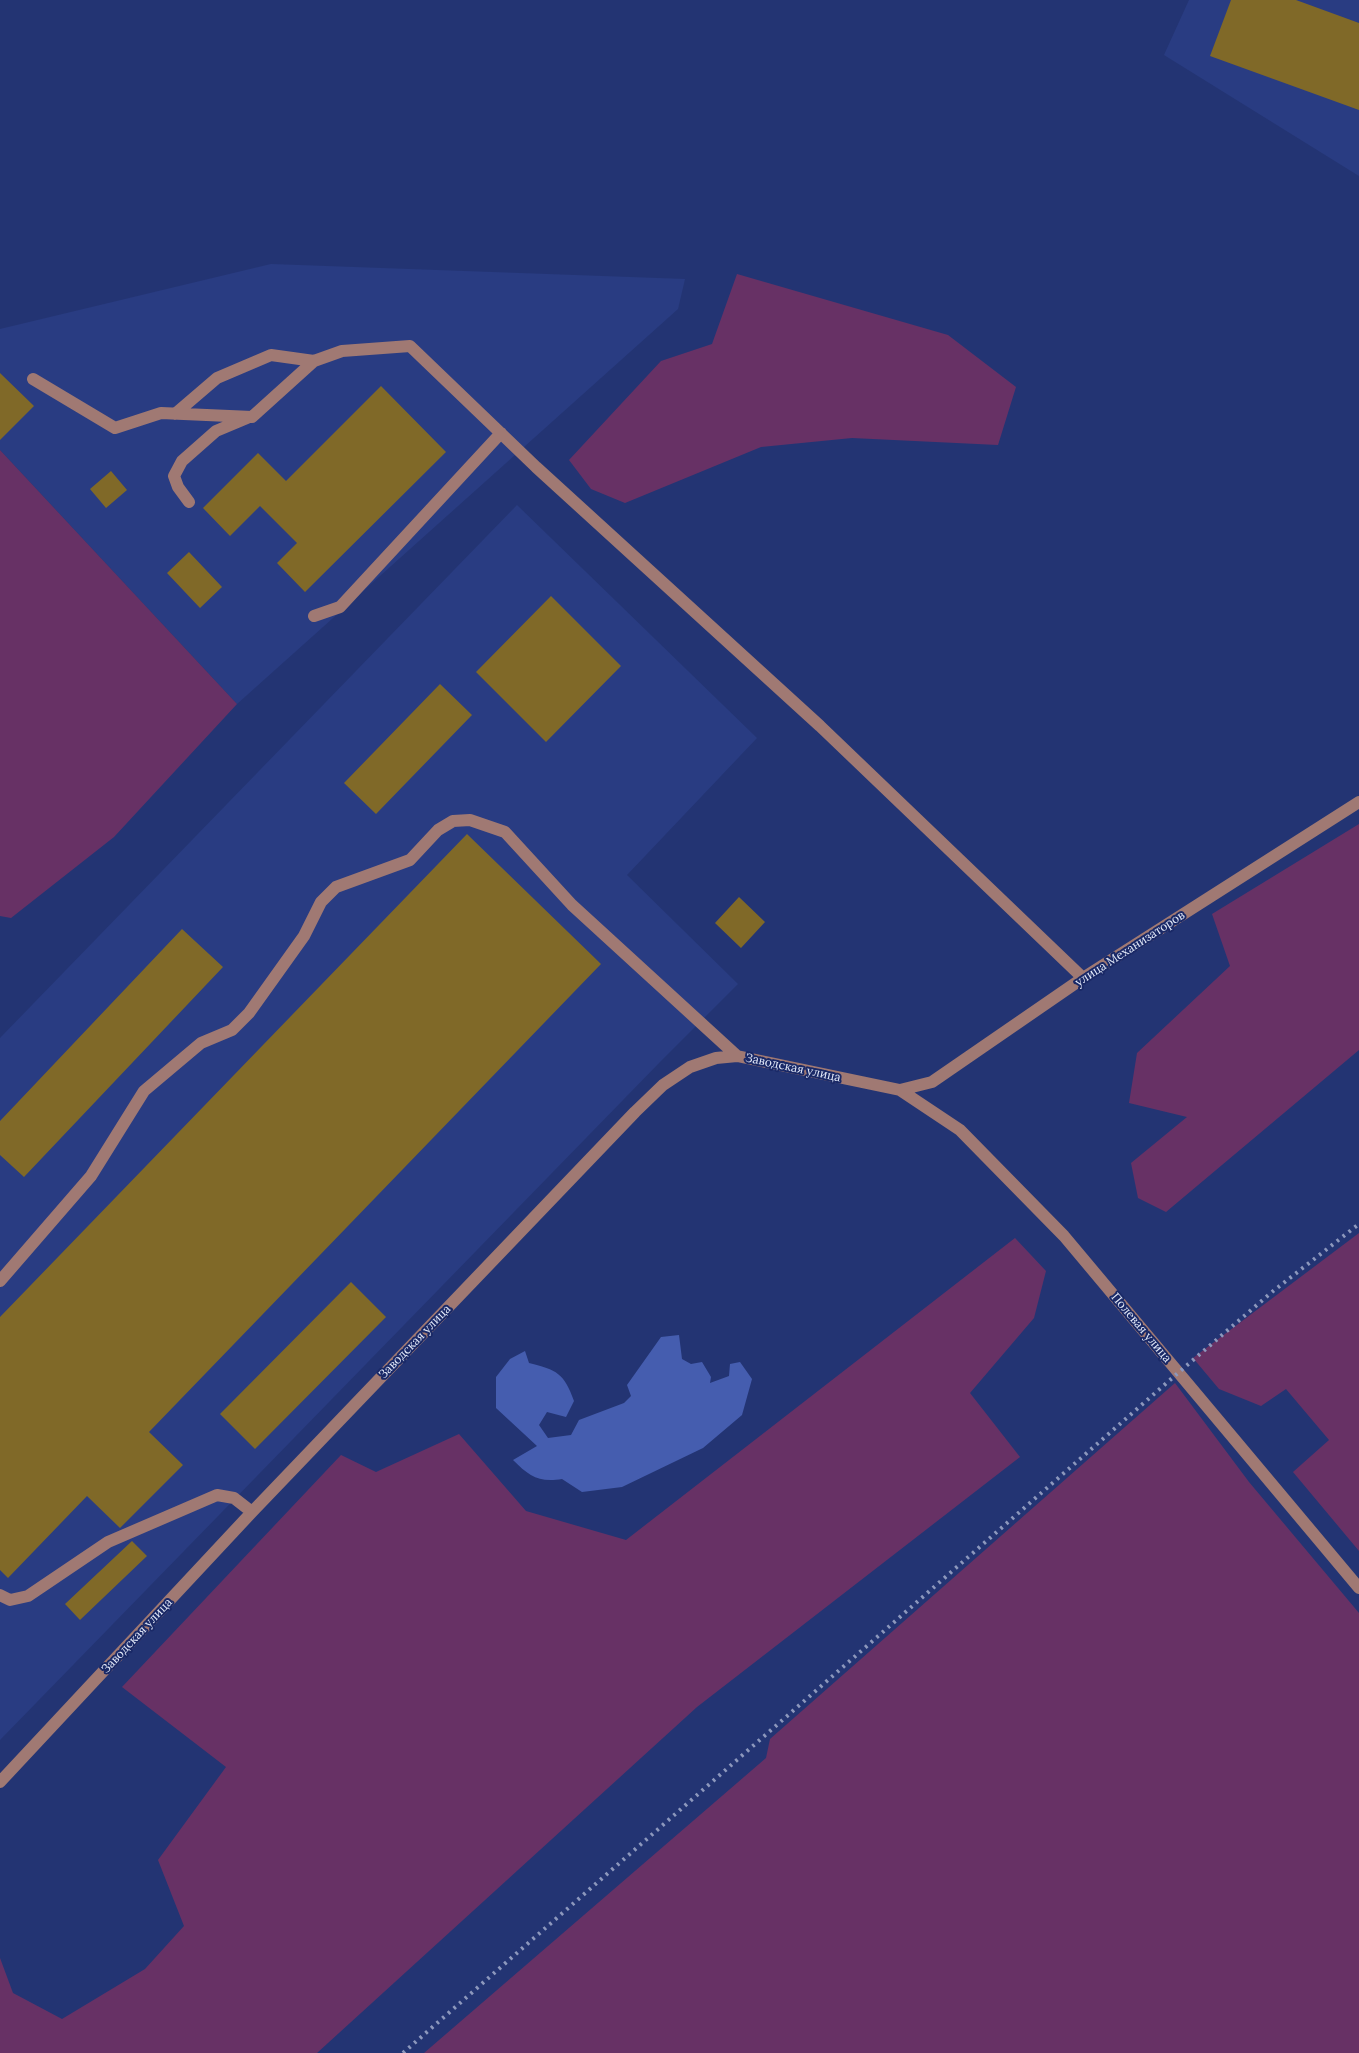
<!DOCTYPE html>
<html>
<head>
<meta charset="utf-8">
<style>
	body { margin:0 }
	canvas { display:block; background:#233473 }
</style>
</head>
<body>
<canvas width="1359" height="2053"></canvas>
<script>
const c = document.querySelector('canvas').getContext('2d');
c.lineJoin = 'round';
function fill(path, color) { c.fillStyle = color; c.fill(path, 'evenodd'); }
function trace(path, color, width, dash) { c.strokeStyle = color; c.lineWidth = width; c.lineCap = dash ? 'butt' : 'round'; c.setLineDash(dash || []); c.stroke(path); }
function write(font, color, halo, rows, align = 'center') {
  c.font = font + ' Lora,serif'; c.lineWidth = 4; c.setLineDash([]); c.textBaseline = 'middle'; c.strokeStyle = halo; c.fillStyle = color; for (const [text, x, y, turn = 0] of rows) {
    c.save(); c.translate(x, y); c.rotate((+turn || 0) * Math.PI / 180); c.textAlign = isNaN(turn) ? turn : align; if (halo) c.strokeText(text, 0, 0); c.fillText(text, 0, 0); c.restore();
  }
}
fill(new Path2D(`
	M 1189,0 L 1359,0 L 1359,176 L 1164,55 Z
	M 271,264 L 685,279 L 678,309 L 237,704 L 0,450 L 0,329 Z
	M 517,505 L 757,738 L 627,875 L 738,984 L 660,1062 L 0,1740 L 0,1038 Z`), '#293c82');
fill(new Path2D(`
	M 737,274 L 948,335 L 1016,387 L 998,445 L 852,438 L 761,447 L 625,503 L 591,489 L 569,460 L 661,361 L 712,344 Z
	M 0,450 L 237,704 L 114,837 L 11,918 L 0,916 Z
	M 1359,824 L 1359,1050 L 1166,1212 L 1138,1198 L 1131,1163 L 1187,1117 L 1129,1103 L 1137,1053 L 1230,966 L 1212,914 Z
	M 1359,1233 L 1359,1551 L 1293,1472 L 1329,1440 L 1286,1389 L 1261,1406 L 1219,1389 L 1193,1358 Z
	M 1015,1238 L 1046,1271 L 1034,1318 L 970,1393 L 1020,1457 L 697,1707 L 317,2053 L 0,2053 L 0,1958 L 13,1993 L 62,2019 L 145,1969 L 184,1926 L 158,1860 L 226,1767 L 122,1687 L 341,1455 L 376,1472 L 459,1434 L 526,1511 L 626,1540 Z
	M 1175,1383 L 1249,1482 L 1359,1613 L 1359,2053 L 424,2053 L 766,1758 L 770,1739 Z`), '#673165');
fill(new Path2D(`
	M 679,1335 L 682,1359 L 691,1364 L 702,1362 L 711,1377 L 710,1383 L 729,1376 L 730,1364 L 740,1362 L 752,1379 L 742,1415 L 703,1448 L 622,1487 L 582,1492 L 562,1479 C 539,1483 529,1476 513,1460 L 537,1446 L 496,1408 L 496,1377 L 510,1359 L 525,1351 L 529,1363 C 557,1370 564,1373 574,1401 L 566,1417 L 547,1412 L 539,1425 L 548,1438 L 571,1435 L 579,1420 L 624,1403 L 631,1396 L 627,1385 L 661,1337 Z`), '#455daf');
fill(new Path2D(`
	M 1231,0 L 1296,0 L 1359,23 L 1359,110 L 1210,56 Z
	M 0,373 L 34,406 L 0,440 Z
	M 381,386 L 446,452 L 305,592 L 277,563 L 297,543 L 260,506 L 230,536 L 203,508 L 258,453 L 286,481 Z
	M 111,471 L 127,490 L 106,508 L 90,489 Z
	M 189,552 L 222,587 L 200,608 L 167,573 Z
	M 551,596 L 621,666 L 546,742 L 476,672 Z
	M 440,684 L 472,715 L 376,814 L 344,783 Z
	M 467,834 L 601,964 L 149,1432 L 183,1465 L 120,1528 L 87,1496 L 8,1578 L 0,1570 L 0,1317 Z
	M 739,897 L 765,922 L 741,948 L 715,923 Z
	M 182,929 L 223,967 L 24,1177 L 0,1155 L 0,1121 Z
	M 351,1282 L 386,1317 L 255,1449 L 220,1414 Z
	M 132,1541 L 147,1556 L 80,1620 L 65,1604 Z`), '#806928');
trace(new Path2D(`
	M 33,379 L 115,428 L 161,413 L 252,417 L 314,361 L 342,351 L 410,346 L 536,467 L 820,726 L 1083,978
	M 175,414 L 217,378 L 271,355 L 314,361
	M 189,502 L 178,487 L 174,476 L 182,461 L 216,431 L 247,418
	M 314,616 L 340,607 L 501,433
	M 900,1090 L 932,1082 L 1083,978 L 1359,802
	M 0,1281 L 91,1176 L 144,1091 L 201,1043 L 232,1030 L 249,1013 L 304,936 L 321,902 L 336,887 L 410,860 L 438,830 L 453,821 L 470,820 L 505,832 L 572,905 L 737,1056
	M 0,1595 L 10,1600 L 28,1596 L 108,1542 L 217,1495 L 234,1498 L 252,1512
	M 0,1782 L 252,1512 L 635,1112 L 663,1085 L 690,1067 L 716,1058 L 737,1056 L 900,1090 L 960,1130 L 1064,1236 L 1359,1588`), '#a07973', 12);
trace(new Path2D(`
	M 403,2053 L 1178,1373 L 1272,1292 L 1359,1224`), '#8d98bd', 4, [2.5, 5]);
write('12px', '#e5ebfa', '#1a2967', [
	["улица Механизаторов",1130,949,-33],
	["Заводская улица",793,1068,12],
	["Полевая улица",1141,1328,50],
	["Заводская улица",415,1342,-46],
	["Заводская улица",137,1636,-47]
]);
</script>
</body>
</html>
